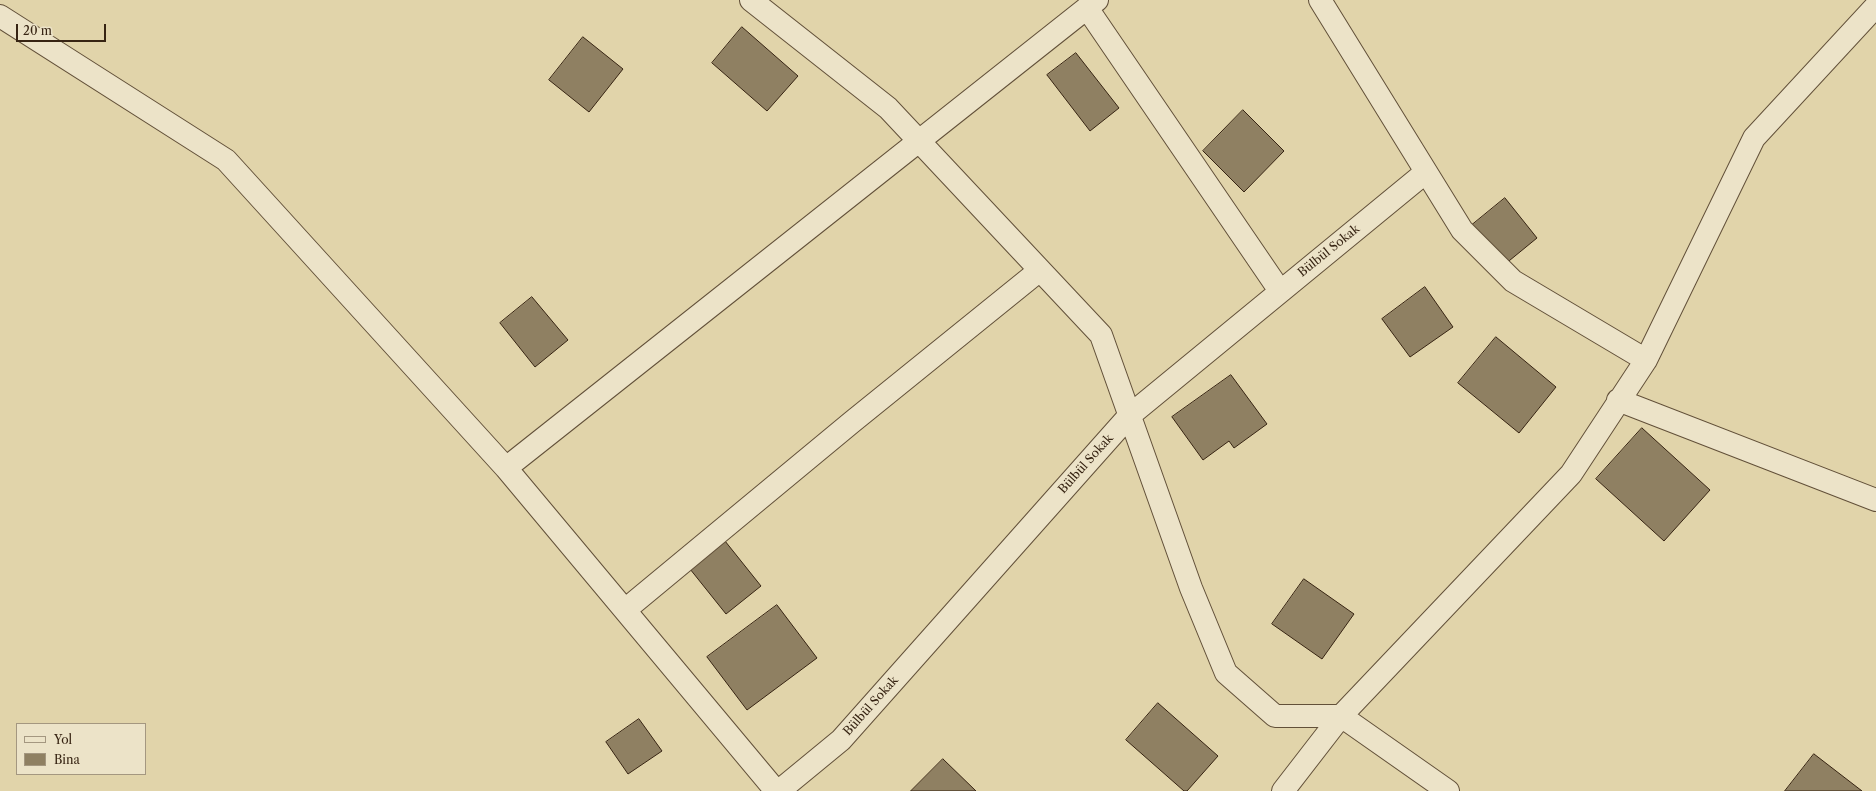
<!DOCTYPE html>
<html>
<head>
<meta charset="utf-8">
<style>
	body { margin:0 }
	#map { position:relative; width:1876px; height:791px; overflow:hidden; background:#e1d4aa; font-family:"Libre Caslon Text",serif }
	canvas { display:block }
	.legend { position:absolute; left:16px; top:723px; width:130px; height:52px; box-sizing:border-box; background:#ece3c8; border:1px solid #a49780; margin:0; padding:5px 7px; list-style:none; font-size:12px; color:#372413 }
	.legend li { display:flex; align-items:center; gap:8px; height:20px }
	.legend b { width:20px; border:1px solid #a49780 }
	.scale { position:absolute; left:16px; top:24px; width:90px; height:18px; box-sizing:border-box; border:2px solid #372413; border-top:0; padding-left:5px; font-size:12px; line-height:14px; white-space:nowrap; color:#372413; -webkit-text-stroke:3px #ece3c8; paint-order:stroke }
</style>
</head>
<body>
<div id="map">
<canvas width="1876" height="791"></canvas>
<ul class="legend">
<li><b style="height:5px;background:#ece3c8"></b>Yol</li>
<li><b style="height:11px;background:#8f8062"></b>Bina</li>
</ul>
<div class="scale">20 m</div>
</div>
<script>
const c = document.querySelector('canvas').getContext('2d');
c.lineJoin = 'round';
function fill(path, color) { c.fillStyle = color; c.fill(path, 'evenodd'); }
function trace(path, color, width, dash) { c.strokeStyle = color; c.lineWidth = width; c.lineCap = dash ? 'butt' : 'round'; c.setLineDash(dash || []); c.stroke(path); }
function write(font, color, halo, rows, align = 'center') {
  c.font = font + ' "Libre Caslon Text",serif'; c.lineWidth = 3; c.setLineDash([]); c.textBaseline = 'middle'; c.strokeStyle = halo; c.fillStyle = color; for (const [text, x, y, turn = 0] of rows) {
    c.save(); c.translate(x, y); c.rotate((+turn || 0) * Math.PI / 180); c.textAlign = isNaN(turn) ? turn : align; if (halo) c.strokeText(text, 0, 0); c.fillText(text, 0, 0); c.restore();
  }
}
const building = new Path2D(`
	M 742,27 L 798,76 L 767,111 L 712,63 Z
	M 583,37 L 623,69 L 589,112 L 549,80 Z
	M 1076,53 L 1119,108 L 1090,131 L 1047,75 Z
	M 1243,110 L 1284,151 L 1244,192 L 1203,151 Z
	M 1505,198 L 1537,238 L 1504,265 L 1472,225 Z
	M 1425,287 L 1453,327 L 1410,357 L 1382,319 Z
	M 532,297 L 568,340 L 535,367 L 500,323 Z
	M 1496,337 L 1556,387 L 1519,433 L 1458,383 Z
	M 1231,375 L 1267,424 L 1234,448 L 1229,441 L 1203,460 L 1172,417 Z
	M 1642,428 L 1710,490 L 1664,541 L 1596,479 Z
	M 725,541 L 761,586 L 726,614 L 690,569 Z
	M 1304,579 L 1354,614 L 1322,659 L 1272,624 Z
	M 777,605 L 817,658 L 747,710 L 707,657 Z
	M 1158,703 L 1218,756 L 1187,791 L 1184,791 L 1126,740 Z
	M 639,719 L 662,751 L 628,774 L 606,742 Z
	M 1814,754 L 1862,791 L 1785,791 Z
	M 943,759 L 976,791 L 911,791 Z`);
fill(building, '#8f8062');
trace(building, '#372413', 1);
const street = new Path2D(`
	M 751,0 L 888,108 L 1101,335 L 1191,588 L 1226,673 L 1275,716 L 1341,716 L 1448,791
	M 1320,0 L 1462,230 L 1513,281 L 1646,360
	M 1087,8 L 1280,291
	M 0,16 L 226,160 L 506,468 L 776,791
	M 1618,400 L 1876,500
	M 506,468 L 1097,0
	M 625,610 L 852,422 L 1040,270
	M 779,791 L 841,740 L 1129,416 L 1426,172
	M 1283,791 L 1341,716 L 1571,474 L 1646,360 L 1754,138 L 1876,6`);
trace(street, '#625039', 24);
trace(street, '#ece3c8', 22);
write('12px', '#372413', '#ece3c8', [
	["Bülbül Sokak",1329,251,-39],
	["Bülbül Sokak",1086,464,-48],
	["Bülbül Sokak",871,706,-48]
]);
</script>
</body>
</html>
